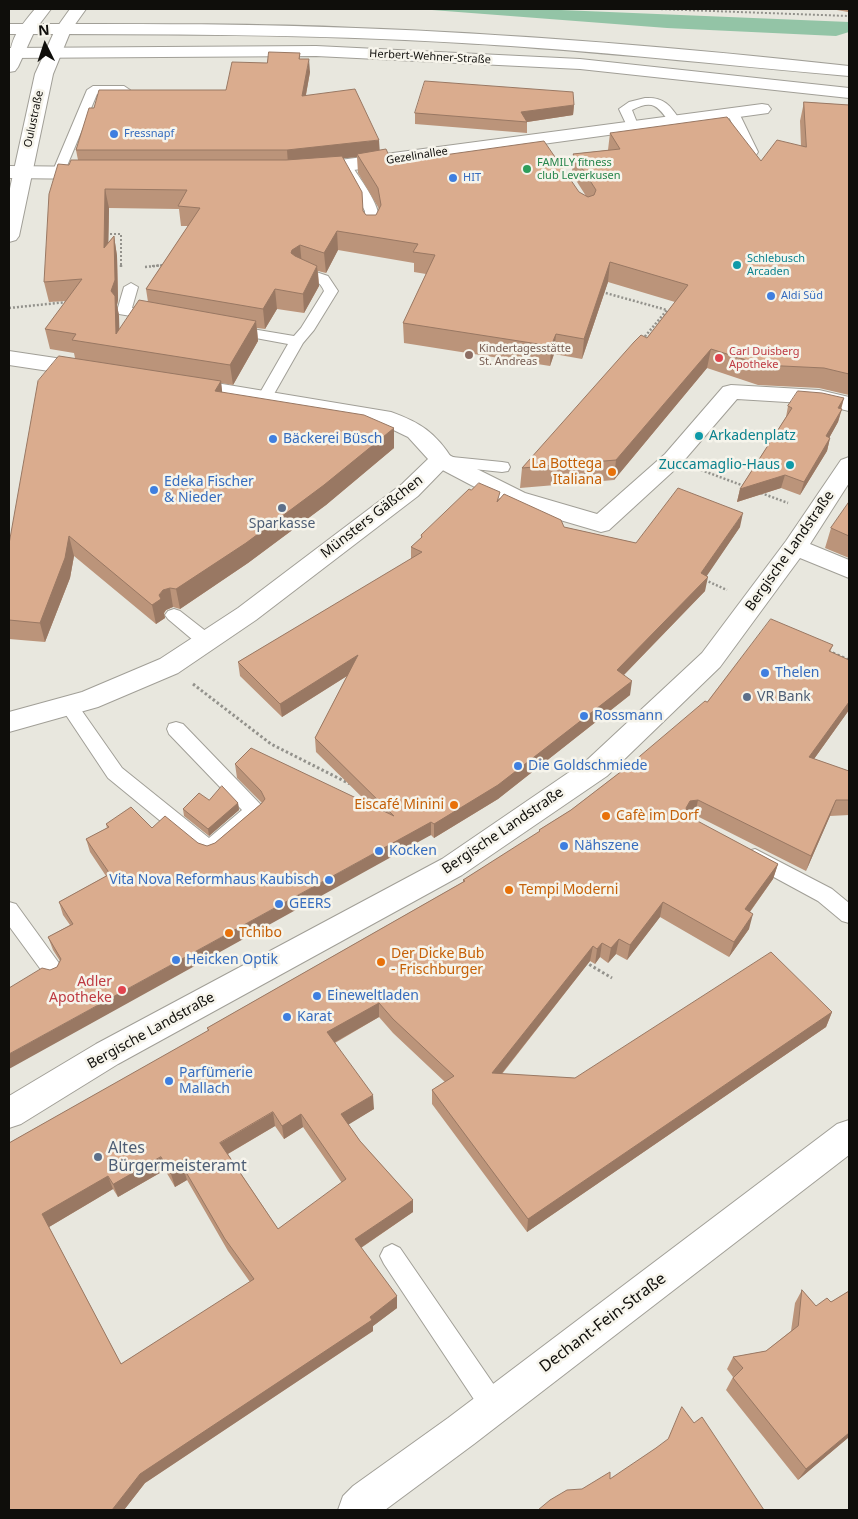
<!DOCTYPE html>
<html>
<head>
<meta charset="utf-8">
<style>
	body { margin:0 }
	#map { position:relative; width:858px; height:1519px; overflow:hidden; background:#e8e7de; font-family:"Noto Sans",sans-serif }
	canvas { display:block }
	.frame { position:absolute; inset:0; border:10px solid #0f0e0b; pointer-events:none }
	.north { position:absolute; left:20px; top:20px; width:50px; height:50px; -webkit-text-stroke:4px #f6f4eb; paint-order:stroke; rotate:356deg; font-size:14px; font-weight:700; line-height:20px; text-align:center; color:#0f0e0b }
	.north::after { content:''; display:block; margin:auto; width:18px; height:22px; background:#0f0e0b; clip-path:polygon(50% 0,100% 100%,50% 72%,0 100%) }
</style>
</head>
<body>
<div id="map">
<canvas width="858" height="1519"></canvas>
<div class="frame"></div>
<div class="north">N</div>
</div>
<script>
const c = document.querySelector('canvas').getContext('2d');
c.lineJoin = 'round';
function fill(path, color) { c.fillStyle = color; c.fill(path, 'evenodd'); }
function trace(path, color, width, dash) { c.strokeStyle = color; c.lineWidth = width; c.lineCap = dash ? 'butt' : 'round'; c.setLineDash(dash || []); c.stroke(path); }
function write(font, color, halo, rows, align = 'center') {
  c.font = font + ' "Noto Sans",sans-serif'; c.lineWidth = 5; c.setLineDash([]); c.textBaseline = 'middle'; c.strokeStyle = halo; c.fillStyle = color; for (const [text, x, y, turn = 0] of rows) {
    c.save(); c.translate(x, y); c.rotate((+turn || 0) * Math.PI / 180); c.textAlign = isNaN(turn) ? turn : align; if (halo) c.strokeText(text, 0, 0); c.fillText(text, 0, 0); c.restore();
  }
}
fill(new Path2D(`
	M 419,9 L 537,9 L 849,22 L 849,32 L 836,36 L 667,28 Z`), '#93c4a6');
const service = new Path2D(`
	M 93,86 L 124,86 L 130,90 L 124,94 L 97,94 L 64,173 L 58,177 L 53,176 L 52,173 L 87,90 Z
	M 645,98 C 664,97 670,105 680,120 L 674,124 L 670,123 C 658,106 653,99 632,110 L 638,125 L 632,129 L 628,128 L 619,109 L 629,102 Z
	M 733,109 L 739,113 L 758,152 L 756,155 L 752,156 L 746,152 L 727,113 Z
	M 349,168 L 354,169 C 364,185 387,213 377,233 L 367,233 L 365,230 L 365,211 L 343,172 Z
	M 301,267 L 328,276 L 338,291 L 314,330 L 303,343 L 270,401 L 260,401 L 257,398 L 288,344 L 234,334 L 229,333 L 227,330 L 229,327 L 234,326 L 294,336 L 301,328 L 324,291 C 318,275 303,281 294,271 Z
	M 131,283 L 138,287 L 132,308 L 160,313 L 162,316 L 160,319 L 155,320 L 119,314 L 117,311 L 124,287 Z
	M 442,456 L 502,462 L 508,463 L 510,467 L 508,471 L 502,472 L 436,465 L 434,461 L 436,457 Z
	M 174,609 L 180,611 L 212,636 L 215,641 L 212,646 L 206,647 L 200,646 L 168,619 L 165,615 L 168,611 Z
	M 69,699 L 75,701 L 122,768 L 209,838 L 242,810 L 169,734 L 167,729 L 169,724 L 176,722 L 183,724 L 262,806 L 265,811 L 262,816 L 216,855 L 209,857 L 202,855 L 108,778 L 60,706 L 63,701 Z
	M 755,849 L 832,889 L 849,903 L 849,923 L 842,921 L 818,901 L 748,863 L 745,857 L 748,851 Z
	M 9,902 L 16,904 L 61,966 L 64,972 L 61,978 L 54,981 L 47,978 L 9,926 Z
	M 392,1244 L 400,1248 L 503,1398 L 507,1407 L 503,1416 L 494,1420 L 485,1416 L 384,1264 L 380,1256 L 384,1248 Z`);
const pedestrian = new Path2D(`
	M 731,385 L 819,390 L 849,397 L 849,411 L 819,404 L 737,399 L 681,464 L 609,530 L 601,532 L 509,505 L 433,465 L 429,460 L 433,455 L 441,452 L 449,455 L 525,493 L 597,514 L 665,454 L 723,387 Z
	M 849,457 L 849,483 L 810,544 L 849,560 L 849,578 L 800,558 L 720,667 L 607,776 L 462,875 L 118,1064 L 21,1124 L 9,1128 L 9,1096 L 96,1044 L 442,859 L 587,760 L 702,653 L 786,541 L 841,460 Z`);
const minor = new Path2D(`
	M 762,104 L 768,105 L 771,109 L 768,113 L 310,176 L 303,174 L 301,170 L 303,166 L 310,164 Z
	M 9,166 L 93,167 L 100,169 L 102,173 L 100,177 L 93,179 L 9,178 Z
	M 9,351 L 89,363 L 97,365 L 100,370 L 97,375 L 89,377 L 9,365 Z
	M 186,378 L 391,412 C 421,423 435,432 453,460 L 418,496 L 256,620 L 178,673 L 98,707 L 9,732 L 9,712 L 82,692 L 160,659 L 238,608 L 402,484 L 428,459 L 408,437 L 379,423 L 178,390 L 175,385 L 178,380 Z
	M 849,1120 L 849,1155 L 474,1444 L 385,1510 L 338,1510 L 343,1496 L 353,1486 L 448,1418 L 837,1124 Z`);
const secondary = new Path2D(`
	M 35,9 L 51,9 L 35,30 L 18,67 L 15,71 L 9,72 C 9,40 15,33 35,9 Z
	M 70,9 L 86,9 L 71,30 L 53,74 L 19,236 L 16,240 L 9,242 L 9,193 L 35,74 L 55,30 Z`);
const primary = new Path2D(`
	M 9,24 C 125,24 240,23 356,28 C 521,34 685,48 849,66 L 849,76 C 720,65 591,50 462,43 C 311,34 160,34 9,34 Z
	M 316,46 L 580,59 L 849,88 L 849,98 L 580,69 L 316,56 L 9,58 L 9,48 Z`);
trace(service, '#a19f97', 2);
trace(pedestrian, '#a19f97', 2);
trace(minor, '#a19f97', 2);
trace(secondary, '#a19f97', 2);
trace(primary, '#a19f97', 2);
trace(new Path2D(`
	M 657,9 L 849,16
	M 106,234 L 121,234 L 121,266
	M 152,266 L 166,265`), '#93928c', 2, [2, 2]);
trace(new Path2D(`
	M 121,265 L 121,267
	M 145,267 L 165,265
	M 602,292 L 667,310 L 642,340
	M 9,308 L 67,302
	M 701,470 L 744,486
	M 761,493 L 788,503
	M 705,580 L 727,590`), '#93928c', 2.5, [2, 2]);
trace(new Path2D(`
	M 828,651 L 849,660
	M 193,684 L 271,744 L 350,784
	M 585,962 L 612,978`), '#93928c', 3, [2.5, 2.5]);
fill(service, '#fff');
fill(pedestrian, '#fff');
fill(minor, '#fff');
fill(secondary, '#fff');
fill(primary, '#fff');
fill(new Path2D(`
	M 831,9 L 849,9 L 848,12 Z
	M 300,53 L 300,59 L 310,72 L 306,95 L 394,162 L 579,192 L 586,196 L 572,174 L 573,154 L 608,150 L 610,133 L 761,161 L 801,146 L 800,121 L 804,102 L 849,105 L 849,395 L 819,388 L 758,385 L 707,368 L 614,480 L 520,488 L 522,468 L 647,338 L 675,302 L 608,282 L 582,359 L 554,354 L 550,366 L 404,343 L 403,323 L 426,274 L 414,272 L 414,263 L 338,250 L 326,273 L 318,271 L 319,286 L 304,313 L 277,309 L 265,329 L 257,328 L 258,341 L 233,385 L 221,383 L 222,392 L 394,448 L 326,505 L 248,563 L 180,609 L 173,607 L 166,610 L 164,613 L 165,618 L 156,624 L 74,556 L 70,578 L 45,642 L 9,639 L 9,544 L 75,358 L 74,353 L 50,349 L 45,329 L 66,301 L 49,302 L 44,282 L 69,165 L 78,160 L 76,150 L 94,108 L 226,90 L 267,63 ZM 357,157 L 358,173 L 378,207 L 379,210 L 376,215 L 366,215 L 363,212 L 343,158 ZM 109,208 L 179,209 L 181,226 L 188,226 L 146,289 L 148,302 L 119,330 L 119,316 L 117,305 L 118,300 L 117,256 L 114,236 L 108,243 Z
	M 574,105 L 573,115 L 527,122 L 527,133 L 415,124 L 415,113 Z
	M 844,398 L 838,422 L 829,438 L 830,438 L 827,451 L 800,495 L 781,488 L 737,502 L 740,489 L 786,417 L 788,406 Z
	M 500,498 L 564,527 L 636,543 L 740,527 L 706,576 L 705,591 L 624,675 L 630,695 L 498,799 L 434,838 L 431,835 L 50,970 L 57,967 L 60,961 L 53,950 L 48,937 L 70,925 L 63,915 L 59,902 L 106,876 L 90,852 L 86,839 L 107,828 L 106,824 L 152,828 L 207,846 L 215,843 L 262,803 L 237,778 L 235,764 L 369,804 L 316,752 L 315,738 L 347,676 L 282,717 L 240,676 L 238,662 L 411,559 L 411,547 L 421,538 L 421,535 Z
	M 849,502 L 849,558 L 825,548 L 831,528 Z
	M 833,645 L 830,652 L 849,660 L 849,710 L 814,759 L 849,771 L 849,815 L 830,816 L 806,871 L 695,815 L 689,817 L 778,864 L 773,879 L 750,912 L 749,929 L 729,957 L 660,917 L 627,960 L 616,954 L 608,963 L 600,957 L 595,964 L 590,961 L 502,1074 L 575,1078 L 832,1012 L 826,1027 L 527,1232 L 432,1104 L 432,1090 L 445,1082 L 393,1033 L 379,1017 L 335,1043 L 374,1109 L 348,1124 L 360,1141 L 413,1200 L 413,1212 L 361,1248 L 397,1296 L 397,1308 L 373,1326 L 373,1331 L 145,1483 L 124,1510 L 9,1510 L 9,1143 L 208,1031 L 207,1028 L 463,882 L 463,880 L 539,832 L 539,830 L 571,810 L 627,767 L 707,702 ZM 275,1126 L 284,1139 L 303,1127 L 342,1183 L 278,1229 L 228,1154 ZM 165,1170 L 175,1187 L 187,1180 L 228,1251 L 250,1282 L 121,1364 L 49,1227 L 113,1189 L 118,1197 Z
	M 209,800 L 238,803 L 239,810 L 209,836 L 184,816 L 183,809 Z
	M 802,1290 L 816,1306 L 831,1302 L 849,1291 L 849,1437 L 798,1480 L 726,1390 L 733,1377 L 727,1369 L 733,1357 L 766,1351 L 791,1331 L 795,1303 Z`), '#bb947a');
fill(new Path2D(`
	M 309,59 L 310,72 L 303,110 L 302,96 Z
	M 574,105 L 573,115 L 527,122 L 521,112 Z
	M 379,140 L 380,154 L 357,154 L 357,157 L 288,164 L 287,150 Z
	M 105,189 L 109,208 L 108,268 L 104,248 Z
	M 337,231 L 338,250 L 326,273 L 324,253 Z
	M 114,236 L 117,256 L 118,300 L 117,305 L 119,316 L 120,348 L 116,334 L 111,291 Z
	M 300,245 L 302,265 L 291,253 L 292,250 Z
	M 610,262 L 608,282 L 582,359 L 584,339 Z
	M 317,266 L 319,286 L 304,313 L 303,294 Z
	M 275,289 L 277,309 L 265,329 L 263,309 Z
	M 256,321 L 258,341 L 233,385 L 230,365 Z
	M 556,334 L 554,354 L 550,366 L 551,346 Z
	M 711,349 L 707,368 L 614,480 L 616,460 Z
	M 221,381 L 223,400 L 215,391 Z
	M 844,398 L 840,411 L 838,408 Z
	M 842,409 L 838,422 L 823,449 L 826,436 Z
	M 394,428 L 394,448 L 326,505 L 248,563 L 180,609 L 176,589 Z
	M 830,438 L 827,451 L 800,495 L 804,482 Z
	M 785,475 L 781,488 L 737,502 L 740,489 Z
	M 743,513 L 740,527 L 700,586 L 708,577 L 705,591 L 615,684 L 617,670 L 701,573 Z
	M 69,536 L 74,556 L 70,578 L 45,642 L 40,623 Z
	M 170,588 L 173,607 L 166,610 L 164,613 L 165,618 L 156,624 L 152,605 L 163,590 Z
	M 358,655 L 358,669 L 282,717 L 280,704 Z
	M 632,681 L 630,695 L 498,799 L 434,838 L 434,824 Z
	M 849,702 L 849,710 L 804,773 L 809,757 Z
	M 698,800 L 695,815 L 686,817 L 686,808 L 690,801 Z
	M 836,800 L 830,816 L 806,871 L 811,856 Z
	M 238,803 L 239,810 L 209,836 L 208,829 Z
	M 431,822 L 431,835 L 9,1069 L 9,1054 Z
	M 778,864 L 773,879 L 741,924 L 745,909 Z
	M 663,902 L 660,917 L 627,960 L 630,945 Z
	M 753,914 L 749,929 L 729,957 L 734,942 Z
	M 619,939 L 616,954 L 608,963 L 611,948 Z
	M 602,943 L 600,957 L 595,964 L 597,949 Z
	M 593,946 L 590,961 L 491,1087 L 492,1073 Z
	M 379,1003 L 379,1017 L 328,1046 L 327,1032 Z
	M 832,1012 L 826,1027 L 527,1232 L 528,1219 Z
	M 373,1095 L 374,1109 L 343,1128 L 341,1114 Z
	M 273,1112 L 275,1126 L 224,1156 L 220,1143 Z
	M 301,1114 L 303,1127 L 284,1139 L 282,1126 Z
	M 161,1157 L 165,1170 L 118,1197 L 113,1184 Z
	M 183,1167 L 187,1180 L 175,1187 L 171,1174 Z
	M 108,1176 L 113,1189 L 49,1227 L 42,1214 Z
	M 413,1200 L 413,1212 L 356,1251 L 355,1239 Z
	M 397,1296 L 397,1308 L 373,1326 L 373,1331 L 145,1483 L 124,1510 L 112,1510 L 140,1474 L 370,1317 Z
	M 849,1433 L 849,1437 L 798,1480 L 806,1469 Z`), '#997863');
const building = new Path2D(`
	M 269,52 L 300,53 L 299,59 L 309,59 L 302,96 L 355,89 L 379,140 L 287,150 L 76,150 L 89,108 L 94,108 L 99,90 L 226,90 L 232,62 L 267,63 Z
	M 425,81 L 573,92 L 574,105 L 521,112 L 527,122 L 415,113 Z
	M 804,102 L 849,105 L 849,374 L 824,368 L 762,365 L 711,349 L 616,460 L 522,468 L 634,342 L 641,335 L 647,338 L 688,285 L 610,262 L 584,339 L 556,334 L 551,346 L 403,323 L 435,255 L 413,252 L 418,244 L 337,231 L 324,253 L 300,245 L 292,250 L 291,253 L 295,256 L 317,266 L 303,294 L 275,289 L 263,309 L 146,289 L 200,208 L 178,206 L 187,190 L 105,189 L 104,248 L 114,236 L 115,280 L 111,291 L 115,296 L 116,334 L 139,300 L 256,321 L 230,365 L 72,340 L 76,334 L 45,329 L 82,279 L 44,282 L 49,194 L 58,164 L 69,165 L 71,160 L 286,160 L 342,156 L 362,192 L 363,211 L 366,215 L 376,215 L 381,205 L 378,188 L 357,154 L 386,149 L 391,160 L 394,162 L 544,141 L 579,192 L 588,197 L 594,195 L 596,190 L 573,154 L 620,149 L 610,133 L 727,117 L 761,161 L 777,140 L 806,147 Z
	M 59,356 L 221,381 L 215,391 L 364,415 L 394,428 L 324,485 L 246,543 L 176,589 L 170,588 L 163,590 L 159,595 L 161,599 L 152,605 L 69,536 L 65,558 L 40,623 L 9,620 L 9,544 L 38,381 Z
	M 798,391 L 822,393 L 844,398 L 838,408 L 842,409 L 826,436 L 830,438 L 804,482 L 785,475 L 740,489 L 792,408 L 788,406 Z
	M 479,483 L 500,492 L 497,502 L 504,494 L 561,520 L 564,527 L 636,543 L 678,488 L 743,513 L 701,573 L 708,577 L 617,670 L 632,681 L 498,785 L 434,824 L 431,822 L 9,1054 L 9,988 L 42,968 L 50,970 L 57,967 L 61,959 L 48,937 L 73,924 L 59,902 L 110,874 L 86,839 L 109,827 L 106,824 L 131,807 L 152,828 L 165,816 L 198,843 L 207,846 L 215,843 L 261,804 L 265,799 L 261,791 L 235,764 L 251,748 L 394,816 L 315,738 L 358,655 L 280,704 L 238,662 L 422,552 L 411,547 L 422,537 L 421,535 L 469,489 L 471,490 Z
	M 849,502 L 849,536 L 831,528 Z
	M 771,619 L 833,645 L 829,651 L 849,660 L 849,702 L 809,757 L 849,771 L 849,800 L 836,800 L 811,856 L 698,800 L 690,801 L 686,808 L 690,817 L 778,864 L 745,909 L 753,914 L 734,942 L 663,902 L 630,945 L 619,939 L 611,948 L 602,943 L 597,949 L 593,946 L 492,1073 L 575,1078 L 771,952 L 832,1012 L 528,1219 L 432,1090 L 454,1076 L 393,1019 L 379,1003 L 327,1032 L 373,1095 L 341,1114 L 360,1141 L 413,1200 L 355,1239 L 397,1296 L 370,1317 L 372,1320 L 140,1474 L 112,1510 L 9,1510 L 9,1143 L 209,1030 L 207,1028 L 465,881 L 463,880 L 540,831 L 539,830 L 571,810 L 627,767 L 705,701 L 707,702 ZM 273,1112 L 282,1126 L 301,1114 L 346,1179 L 278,1229 L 220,1143 ZM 161,1157 L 171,1174 L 183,1167 L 225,1239 L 254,1279 L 121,1364 L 42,1214 L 108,1176 L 113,1184 Z
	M 222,786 L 238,803 L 208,829 L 183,809 L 199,793 L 209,800 Z
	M 802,1290 L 816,1306 L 827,1298 L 831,1302 L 849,1291 L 849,1433 L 806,1469 L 733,1378 L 743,1368 L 733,1357 L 766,1351 L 798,1326 Z
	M 682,1407 L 694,1423 L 702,1417 L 764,1510 L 538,1510 L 550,1500 L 567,1490 L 582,1489 L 610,1472 L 610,1479 L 656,1448 L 668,1439 Z`);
fill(building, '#daac8e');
trace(building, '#997863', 1);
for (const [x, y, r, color] of [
	[114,134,5,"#3f7fe0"],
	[527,169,5,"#2e9e5b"],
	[453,178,5,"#3f7fe0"],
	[737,265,5,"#0f9aa8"],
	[771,296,5,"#3f7fe0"],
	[469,355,5,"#8d6e63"],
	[719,358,5,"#e0444e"],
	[699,436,5,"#0f9aa8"],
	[273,439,5,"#3f7fe0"],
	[790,465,5,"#0f9aa8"],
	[612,472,5,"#e8710a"],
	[154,490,5,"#3f7fe0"],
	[282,508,5,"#5c6f8a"],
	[765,673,5,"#3f7fe0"],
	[747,697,5,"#5c6f8a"],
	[584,716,5,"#3f7fe0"],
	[518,766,5,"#3f7fe0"],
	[454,805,5,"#e8710a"],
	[606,816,5,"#e8710a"],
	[564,846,5,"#3f7fe0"],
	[379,851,5,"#3f7fe0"],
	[329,880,5,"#3f7fe0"],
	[509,890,5,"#e8710a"],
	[279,904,5,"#3f7fe0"],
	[229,933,5,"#e8710a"],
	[176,960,5,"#3f7fe0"],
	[381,962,5,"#e8710a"],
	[122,990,5,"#e0444e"],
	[317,996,5,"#3f7fe0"],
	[287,1017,5,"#3f7fe0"],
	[169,1081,5,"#3f7fe0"],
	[98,1157,5,"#5c6f8a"]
]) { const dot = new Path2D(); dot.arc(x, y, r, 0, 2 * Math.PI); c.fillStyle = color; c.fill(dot); trace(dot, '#f6f4eb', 2); }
write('11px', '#0f0e0b', '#f6f4eb', [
	["Herbert-Wehner-Straße",430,57,3],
	["Oulustraße",34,119,-78],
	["Gezelinallee",417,156,-9]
]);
write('11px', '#366cbe', '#f6f4eb', [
	["Fressnapf",124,134],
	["HIT",463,178],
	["Aldi Süd",781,296]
], 'left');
write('11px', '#27864d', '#f6f4eb', [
	["FAMILY fitness",537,163],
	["club Leverkusen",537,176]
], 'left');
write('11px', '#0d838f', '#f6f4eb', [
	["Schlebusch",747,259],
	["Arcaden",747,272]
], 'left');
write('11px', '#785e54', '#f6f4eb', [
	["Kindertagesstätte",479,349],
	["St. Andreas",479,362]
], 'left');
write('11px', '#be3a42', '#f6f4eb', [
	["Carl Duisberg",729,352],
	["Apotheke",729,365]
], 'left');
write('14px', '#0d838f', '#f6f4eb', [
	["Arkadenplatz",709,436],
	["Zuccamaglio-Haus",780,465,"right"]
], 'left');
write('14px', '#366cbe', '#f6f4eb', [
	["Bäckerei Büsch",283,439],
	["Edeka Fischer",164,482],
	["& Nieder",164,498],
	["Thelen",775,673],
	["Rossmann",594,716],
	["Die Goldschmiede",528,766],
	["Nähszene",574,846],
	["Kocken",389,851],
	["Vita Nova Reformhaus Kaubisch",319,880,"right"],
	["GEERS",289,904],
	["Heicken Optik",186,960],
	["Eineweltladen",327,996],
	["Karat",297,1017],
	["Parfümerie",179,1073],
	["Mallach",179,1089]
], 'left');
write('14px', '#c56008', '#f6f4eb', [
	["La Bottega",602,464,"right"],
	["Italiana",602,480,"right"],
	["Eiscafé Minini",444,805,"right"],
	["Cafè im Dorf",616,816],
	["Tempi Moderni",519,890],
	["Tchibo",239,933],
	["Der Dicke Bub",391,954],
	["- Frischburger",391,970]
], 'left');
write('14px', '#0f0e0b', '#f6f4eb', [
	["Münsters Gäßchen",372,517,-38],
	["Bergische Landstraße",790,551,-55],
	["Bergische Landstraße",503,831,-34],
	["Bergische Landstraße",151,1031,-29]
]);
write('14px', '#4e5e75', '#f6f4eb', [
	["Sparkasse",282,524],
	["VR Bank",757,697,"left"]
]);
write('14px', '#be3a42', '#f6f4eb', [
	["Adler",112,982],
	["Apotheke",112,998]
], 'right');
write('16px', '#4e5e75', '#f6f4eb', [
	["Altes",108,1148],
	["Bürgermeisteramt",108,1166]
], 'left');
write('16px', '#0f0e0b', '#f6f4eb', [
	["Dechant-Fein-Straße",603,1323,-37]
]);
</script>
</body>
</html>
